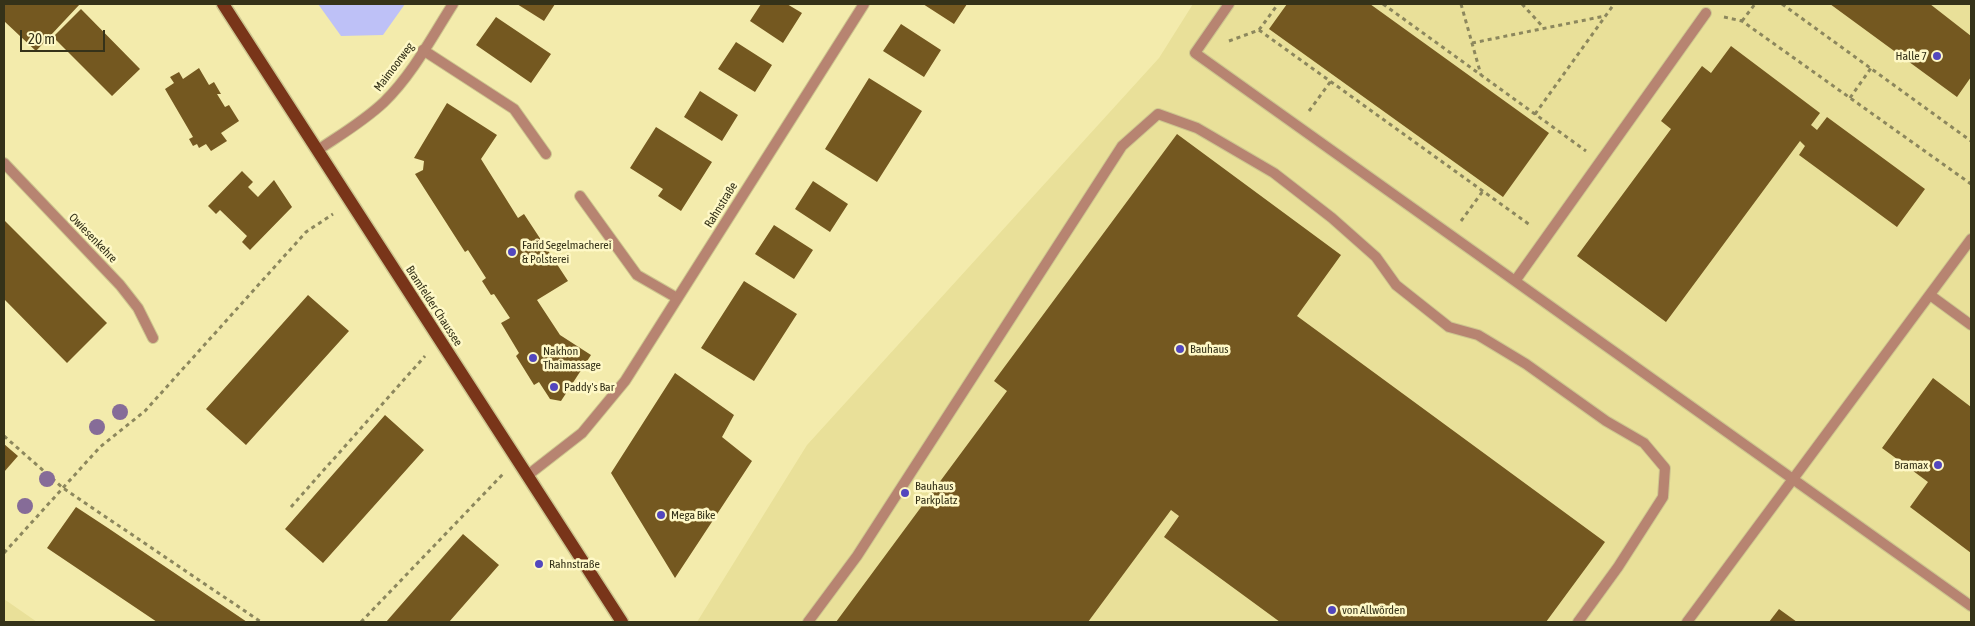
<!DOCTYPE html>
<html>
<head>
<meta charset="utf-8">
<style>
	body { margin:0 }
	#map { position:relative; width:1975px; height:626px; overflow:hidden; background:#f3ebac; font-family:"Asap Condensed",sans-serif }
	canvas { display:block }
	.frame { position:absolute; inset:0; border:5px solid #353219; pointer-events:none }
	.scale { position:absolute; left:20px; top:30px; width:85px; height:22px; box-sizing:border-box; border:2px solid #353219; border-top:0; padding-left:6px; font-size:15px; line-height:18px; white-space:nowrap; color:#353219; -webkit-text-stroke:4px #fef8c6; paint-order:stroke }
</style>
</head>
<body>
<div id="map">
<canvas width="1975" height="626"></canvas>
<div class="frame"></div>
<div class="scale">20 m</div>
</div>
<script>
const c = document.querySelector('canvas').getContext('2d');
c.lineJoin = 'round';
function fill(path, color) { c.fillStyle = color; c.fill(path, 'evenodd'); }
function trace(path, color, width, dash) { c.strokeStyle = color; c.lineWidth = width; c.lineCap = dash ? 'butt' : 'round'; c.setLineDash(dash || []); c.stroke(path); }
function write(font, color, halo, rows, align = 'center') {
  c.font = font + ' "Asap Condensed",sans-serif'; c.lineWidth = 5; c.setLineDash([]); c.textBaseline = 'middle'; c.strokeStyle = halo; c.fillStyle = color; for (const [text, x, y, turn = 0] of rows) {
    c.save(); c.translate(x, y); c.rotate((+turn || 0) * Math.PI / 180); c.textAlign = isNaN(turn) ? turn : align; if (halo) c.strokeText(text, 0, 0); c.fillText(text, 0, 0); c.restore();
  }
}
fill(new Path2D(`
	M 1193,4 L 1971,4 L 1971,622 L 697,622 L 807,445 L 1159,58 Z
	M 4,599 L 37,622 L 4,622 Z`), '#e9e099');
fill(new Path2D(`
	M 318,4 L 405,4 L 383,35 L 341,36 Z`), '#bec1f7');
fill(new Path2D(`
	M 4,4 L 80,4 L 36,51 L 4,21 Z
	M 517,4 L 555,4 L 544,21 Z
	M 761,4 L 787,4 L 802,13 L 783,43 L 750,21 Z
	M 923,4 L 967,4 L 954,24 Z
	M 1287,4 L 1370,4 L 1549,133 L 1503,197 L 1269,29 Z
	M 1830,4 L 1930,4 L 1971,36 L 1971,77 L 1957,97 Z
	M 81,9 L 140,69 L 112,96 L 53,37 Z
	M 496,17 L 551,54 L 531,83 L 476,45 Z
	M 901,24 L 941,50 L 924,77 L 883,51 Z
	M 736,42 L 772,65 L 755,92 L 718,69 Z
	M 1731,46 L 1820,113 L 1811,125 L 1817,130 L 1827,117 L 1925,189 L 1897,227 L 1799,155 L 1805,146 L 1800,141 L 1666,322 L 1577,256 L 1671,129 L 1661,121 L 1702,66 L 1711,73 Z
	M 199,68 L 209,85 L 214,82 L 221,94 L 217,94 L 225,107 L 229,105 L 239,121 L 221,133 L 227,141 L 211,151 L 206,144 L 199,148 L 197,144 L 193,146 L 189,139 L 193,137 L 165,89 L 174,83 L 170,77 L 179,72 L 183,79 Z
	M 869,78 L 922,111 L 877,182 L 825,149 Z
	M 700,91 L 738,115 L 722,141 L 684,117 Z
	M 447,103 L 497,135 L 481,159 L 518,218 L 524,214 L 568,281 L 537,300 L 560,335 L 591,355 L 561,401 L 550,399 L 539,382 L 534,385 L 516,356 L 519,353 L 501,323 L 510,318 L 494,294 L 491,295 L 482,281 L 486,278 L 468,250 L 465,252 L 415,174 L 423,170 L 424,161 L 414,158 Z
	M 656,127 L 712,162 L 681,211 L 658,196 L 663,189 L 630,168 Z
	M 1177,134 L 1341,255 L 1297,316 L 1605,542 L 1546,622 L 1280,622 L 1164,537 L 1179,516 L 1171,510 L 1088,622 L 836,622 L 1007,391 L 994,381 Z
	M 242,171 L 253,182 L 248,187 L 258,197 L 274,180 L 292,207 L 250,250 L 242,242 L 247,236 L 220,210 L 216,214 L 208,206 Z
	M 813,181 L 848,204 L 830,232 L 795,209 Z
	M 4,220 L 107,323 L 67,363 L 4,299 Z
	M 774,225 L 813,250 L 794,279 L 755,254 Z
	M 744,281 L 797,314 L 754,381 L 701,348 Z
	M 308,295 L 349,331 L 246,445 L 206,409 Z
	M 675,373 L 734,415 L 722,437 L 752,461 L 675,578 L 611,473 Z
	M 1933,378 L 1971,407 L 1971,553 L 1910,507 L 1928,482 L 1882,448 Z
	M 385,415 L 424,450 L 323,563 L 285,529 Z
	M 4,444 L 18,456 L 4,472 Z
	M 76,507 L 108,528 L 247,622 L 157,622 L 47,548 Z
	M 463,534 L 499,565 L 449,622 L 386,622 Z
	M 1779,609 L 1797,622 L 1769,622 Z`), '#745820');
const service = new Path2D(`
	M 1229,4 L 1195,53 L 1971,606
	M 423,50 L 514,109 L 546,154
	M 580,196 L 637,275 L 677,298
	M 1515,281 L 1706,13
	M 1930,295 L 1971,325
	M 808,622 L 857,556 L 1122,146 L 1158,114 L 1197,128 L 1274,173 L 1332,218 L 1376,257 L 1396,285 L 1449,327 L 1478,335 L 1526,364 L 1606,421 L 1644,443 L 1665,468 L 1663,497 L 1618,567 L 1578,622
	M 1687,622 L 1971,239`);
const minor = new Path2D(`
	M 318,150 C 340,135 364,121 384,102 C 412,75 432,37 453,4
	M 4,163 L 120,285 L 138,308 L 153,338
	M 528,475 L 582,433 L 625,381 L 864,4`);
const primary = new Path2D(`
	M 223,4 L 622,622`);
trace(service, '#cdc68f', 12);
trace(minor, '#cdc68f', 12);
trace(primary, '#cdc68f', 15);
trace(new Path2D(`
	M 1383,4 L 1586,151
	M 1461,4 L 1481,75
	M 1522,4 L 1544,28
	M 1782,4 L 1971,141
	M 1724,17 L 1742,21 L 1971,184
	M 1742,21 L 1755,4
	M 1259,30 L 1530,225
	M 1229,41 L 1259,30 L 1278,4
	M 1472,43 L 1605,16
	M 1850,98 L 1871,68
	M 1309,111 L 1331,81
	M 1535,114 L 1614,4
	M 1461,221 L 1483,191
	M 4,436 L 63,488 L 261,622
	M 291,507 L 425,356
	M 4,553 L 100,447 L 145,411 L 306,232 L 333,214
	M 361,622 L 503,474`), '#8c875d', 3, [4, 4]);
trace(service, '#b78471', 10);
trace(minor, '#b78471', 10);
trace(primary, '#793519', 12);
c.fillStyle = '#866c98';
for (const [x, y] of [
	[120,412],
	[97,427],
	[47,479],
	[25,506]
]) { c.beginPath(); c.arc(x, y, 8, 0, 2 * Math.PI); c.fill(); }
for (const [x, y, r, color] of [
	[1937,56,5,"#5347be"],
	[512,252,5,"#5347be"],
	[1180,349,5,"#5347be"],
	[533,358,5,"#5347be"],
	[554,387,5,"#5347be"],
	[1938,465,5,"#5347be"],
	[905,493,5,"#5347be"],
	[661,515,5,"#5347be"],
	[539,564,5,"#5347be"],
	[1332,610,5,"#5347be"]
]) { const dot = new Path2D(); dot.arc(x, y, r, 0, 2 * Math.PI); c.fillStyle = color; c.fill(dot); trace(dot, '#fef8c6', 2); }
write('12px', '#353219', '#fef8c6', [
	["Halle 7",1927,56,"right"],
	["Farid Segelmacherei",522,245],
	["& Polsterei",522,259],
	["Bauhaus",1190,349],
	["Nakhon",543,351],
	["Thaimassage",543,365],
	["Paddy's Bar",564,387],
	["Bramax",1928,465,"right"],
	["Bauhaus",915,486],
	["Parkplatz",915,500],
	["Mega Bike",671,515],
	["Rahnstraße",549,564],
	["von Allwörden",1342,610]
], 'left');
write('12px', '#353219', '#fef8c6', [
	["Maimoorweg",394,67,-53],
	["Rahnstraße",721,205,-58],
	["Owiesenkehre",93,238,46],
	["Bramfelder Chaussee",434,306,57]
]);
</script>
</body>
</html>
